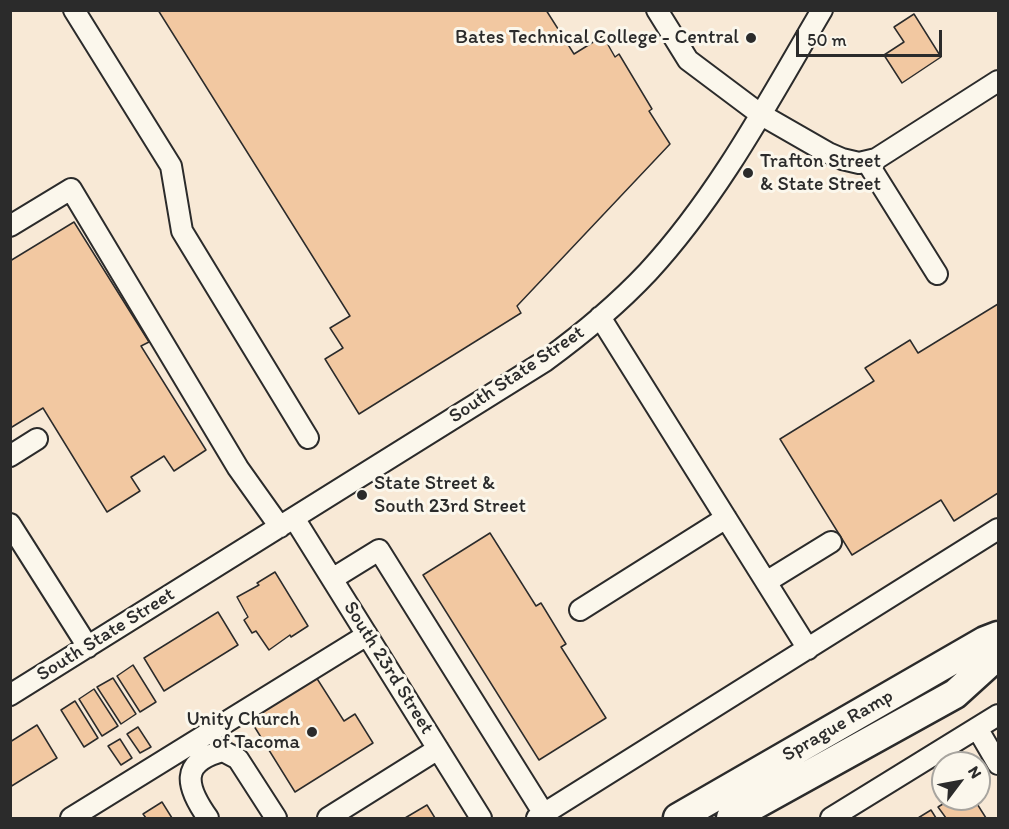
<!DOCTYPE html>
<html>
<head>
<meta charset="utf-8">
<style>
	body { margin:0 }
	#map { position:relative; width:1009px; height:829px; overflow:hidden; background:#f8e9d6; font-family:Itim,sans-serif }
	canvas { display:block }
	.frame { position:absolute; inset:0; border:12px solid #2b2b2b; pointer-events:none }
	.north { position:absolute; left:931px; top:751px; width:60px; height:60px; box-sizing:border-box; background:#fbf7ec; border:2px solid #a8a59f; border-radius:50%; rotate:58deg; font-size:16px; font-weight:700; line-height:24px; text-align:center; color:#2b2b2b }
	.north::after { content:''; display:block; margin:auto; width:21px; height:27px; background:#2b2b2b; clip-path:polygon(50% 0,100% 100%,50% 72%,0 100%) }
	.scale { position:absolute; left:796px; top:30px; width:146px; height:27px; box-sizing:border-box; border:3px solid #2b2b2b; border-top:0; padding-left:8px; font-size:18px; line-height:21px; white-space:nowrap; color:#2b2b2b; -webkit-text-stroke:4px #fbf7ec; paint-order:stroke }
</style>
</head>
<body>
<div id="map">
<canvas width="1009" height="829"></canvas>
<div class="frame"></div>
<div class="north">N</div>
<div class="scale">50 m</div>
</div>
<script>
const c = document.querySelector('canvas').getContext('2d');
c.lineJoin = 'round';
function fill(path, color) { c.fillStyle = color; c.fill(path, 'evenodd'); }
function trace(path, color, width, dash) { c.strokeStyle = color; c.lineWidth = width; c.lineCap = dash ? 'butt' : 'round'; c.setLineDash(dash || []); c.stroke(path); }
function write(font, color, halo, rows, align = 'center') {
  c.font = font + ' Itim,sans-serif'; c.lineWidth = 6; c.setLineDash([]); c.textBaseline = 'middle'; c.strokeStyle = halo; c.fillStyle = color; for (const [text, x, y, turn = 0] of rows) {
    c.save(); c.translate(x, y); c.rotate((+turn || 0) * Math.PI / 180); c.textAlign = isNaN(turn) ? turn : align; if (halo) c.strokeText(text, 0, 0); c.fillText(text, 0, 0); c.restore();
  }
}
const building = new Path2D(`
	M 158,10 L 546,10 L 574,54 L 603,36 L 615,57 L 619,54 L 652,109 L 649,111 L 670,144 L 517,306 L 521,313 L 359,414 L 325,359 L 343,348 L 330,328 L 350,316 Z
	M 914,14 L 941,57 L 902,83 L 884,55 L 904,42 L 894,27 Z
	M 74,222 L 149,342 L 141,346 L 206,450 L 174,471 L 164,456 L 131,477 L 140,491 L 107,512 L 43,408 L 12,427 L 10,425 L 10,261 Z
	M 998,304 L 998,493 L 954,521 L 941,500 L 852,555 L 780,439 L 874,381 L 865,368 L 910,340 L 918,353 Z
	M 490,533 L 536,606 L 541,603 L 566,644 L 561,647 L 606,718 L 539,760 L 423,575 Z
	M 275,572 L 308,626 L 291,637 L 290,635 L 269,650 L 256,631 L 252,633 L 244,620 L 248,617 L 237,597 L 259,585 L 257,583 Z
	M 218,612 L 238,645 L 164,691 L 144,658 Z
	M 133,665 L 156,702 L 140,712 L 117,676 Z
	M 316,677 L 344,721 L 355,714 L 373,743 L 295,792 L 249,718 Z
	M 113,678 L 136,714 L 121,724 L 97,687 Z
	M 94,689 L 118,726 L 102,736 L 79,699 Z
	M 75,701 L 98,738 L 84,747 L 61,710 Z
	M 37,725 L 57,758 L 10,787 L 10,742 Z
	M 138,727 L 151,747 L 140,753 L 127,734 Z
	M 120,739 L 132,758 L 121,765 L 108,746 Z
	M 951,799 L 962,799 L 964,801 L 974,799 L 986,818 L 946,818 L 938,807 Z
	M 162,802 L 172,818 L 146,818 L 143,814 Z
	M 427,805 L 435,818 L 405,818 Z
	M 931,810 L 936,818 L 918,818 Z`);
fill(building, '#f2c8a1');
trace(building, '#2b2b2b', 1.5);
const minor = new Path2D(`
	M 74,10 L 171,166 L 182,231 L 308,438
	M 657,10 L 688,60 L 760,114 L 828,153 L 842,159 L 859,163 L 876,159 L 998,81
	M 867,162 L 937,274
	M 10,226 L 71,189 L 238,468 L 280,527
	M 600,317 L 808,649
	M 10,456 L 37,439
	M 294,518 L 481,818
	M 10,524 L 88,647
	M 332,579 L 379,550 L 544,814
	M 766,582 L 831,542
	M 580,610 L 726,518
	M 10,695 L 545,361 C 582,334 617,305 648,272 C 719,195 769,100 822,10
	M 977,728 L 998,764
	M 71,818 L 367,635
	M 208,818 C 186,787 179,762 223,751 L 238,759 L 276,818
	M 328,818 L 438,749
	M 537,818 L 998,529
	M 831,818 L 998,715`);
const highway = new Path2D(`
	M 678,818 L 985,641 L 998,636
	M 731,818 L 955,694 L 998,655`);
trace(minor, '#2b2b2b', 24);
trace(highway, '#2b2b2b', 33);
trace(minor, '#fbf7ec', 20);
trace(highway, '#fbf7ec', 28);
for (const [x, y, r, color] of [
	[751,38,6,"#2b2b2b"],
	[748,173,6,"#2b2b2b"],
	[362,495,6,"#2b2b2b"],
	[312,732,6,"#2b2b2b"]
]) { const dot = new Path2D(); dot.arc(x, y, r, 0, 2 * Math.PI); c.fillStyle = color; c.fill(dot); trace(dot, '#fbf7ec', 2); }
write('20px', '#2b2b2b', '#fbf7ec', [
	["Bates Technical College - Central",739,38],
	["Trafton Street",760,162,"left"],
	["& State Street",760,185,"left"],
	["State Street &",374,484,"left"],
	["South 23rd Street",374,507,"left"],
	["Unity Church",300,720],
	["of Tacoma",300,743]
], 'right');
write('20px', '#2b2b2b', '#fbf7ec', [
	["South State Street",517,375,-34],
	["South State Street",106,635,-32],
	["South 23rd Street",388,668,58],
	["Sprague Ramp",838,726,-30]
]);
</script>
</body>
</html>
